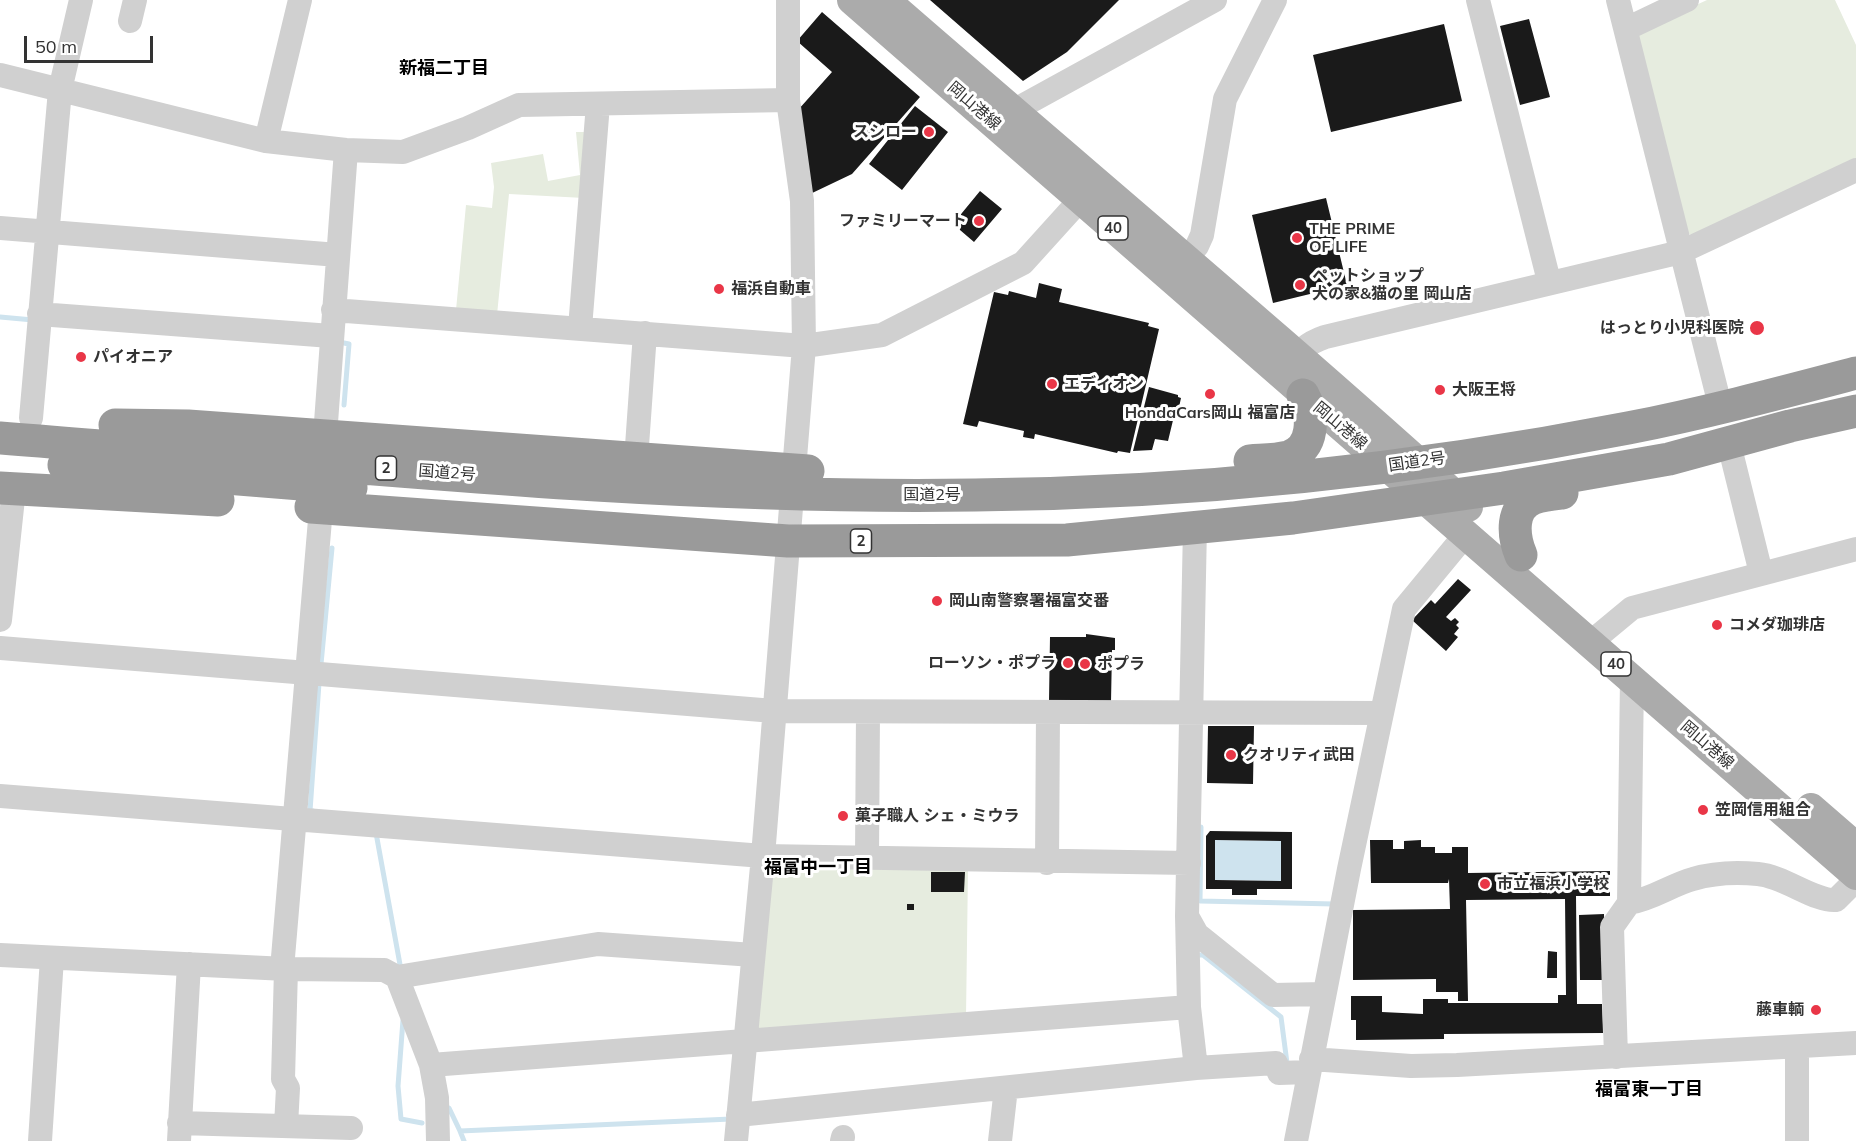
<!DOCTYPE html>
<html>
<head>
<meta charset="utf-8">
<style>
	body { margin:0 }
	#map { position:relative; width:1856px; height:1141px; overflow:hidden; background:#fff; font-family:Mulish,sans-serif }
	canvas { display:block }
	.scale { position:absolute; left:24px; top:36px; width:129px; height:27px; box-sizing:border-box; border:3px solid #333; border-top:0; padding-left:8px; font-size:18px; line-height:21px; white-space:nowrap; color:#333; -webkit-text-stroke:4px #fff; paint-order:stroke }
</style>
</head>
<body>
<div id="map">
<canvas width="1856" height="1141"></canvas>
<div class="scale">50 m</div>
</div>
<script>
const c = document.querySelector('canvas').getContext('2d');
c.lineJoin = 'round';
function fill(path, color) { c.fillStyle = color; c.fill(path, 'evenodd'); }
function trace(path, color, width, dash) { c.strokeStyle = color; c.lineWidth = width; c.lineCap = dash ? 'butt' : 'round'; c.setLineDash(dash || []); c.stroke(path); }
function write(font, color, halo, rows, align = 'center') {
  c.font = font + ' Mulish,"Noto Sans JP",sans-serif'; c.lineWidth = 6; c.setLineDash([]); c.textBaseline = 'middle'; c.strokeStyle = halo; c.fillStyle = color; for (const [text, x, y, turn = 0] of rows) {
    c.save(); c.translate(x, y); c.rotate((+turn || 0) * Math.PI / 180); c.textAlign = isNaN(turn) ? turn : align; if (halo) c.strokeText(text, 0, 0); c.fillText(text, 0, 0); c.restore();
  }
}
fill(new Path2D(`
	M 1707,0 L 1835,0 L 1856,45 L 1856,159 L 1692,236 L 1685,230 L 1636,41 L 1642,30 Z
	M 576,132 L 590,132 L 584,198 L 509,194 L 497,315 L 456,310 L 466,205 L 492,208 L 494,187 L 491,163 L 543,154 L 548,181 L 580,175 Z
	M 776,866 L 968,869 L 966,1017 L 763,1033 L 754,1025 L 767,874 Z`), '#e6ecdf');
fill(new Path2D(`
	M 1215,840 L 1281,841 L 1281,881 L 1215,880 Z`), '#cee3ee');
trace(new Path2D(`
	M 0,317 L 33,320
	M 344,405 L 349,344 L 344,343
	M 321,664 L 332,548
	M 313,811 L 310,811 L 319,683
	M 1201,827 L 1200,901 L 1334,904
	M 376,833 L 401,970
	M 1194,955 L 1203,955 L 1281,1017 L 1287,1063
	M 403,1020 L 398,1086 L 401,1119 L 422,1123
	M 449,1108 L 460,1131
	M 464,1141 L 460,1131 L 731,1119`), '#cee3ee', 5);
fill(new Path2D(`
	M 930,0 L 1119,0 L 1067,52 L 1023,81 Z
	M 822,12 L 920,97 L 852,174 L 808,195 L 798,110 L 832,72 L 797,41 Z
	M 1529,19 L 1550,97 L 1520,105 L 1500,26 Z
	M 1444,24 L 1462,101 L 1331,132 L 1313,55 Z
	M 915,106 L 948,132 L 902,190 L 869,164 Z
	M 980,191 L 1002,209 L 974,242 L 960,230 L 957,219 Z
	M 1326,198 L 1347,285 L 1273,303 L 1252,215 Z
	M 1039,283 L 1062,289 L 1059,302 L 1149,323 L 1148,326 L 1159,329 L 1130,453 L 1118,451 L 1117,453 L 1035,434 L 1034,439 L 1023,437 L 1024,431 L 979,421 L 977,427 L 963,424 L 994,292 L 1008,295 L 1009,291 L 1036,298 Z
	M 1149,387 L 1178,395 L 1178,397 L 1181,398 L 1178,412 L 1175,412 L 1168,441 L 1155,439 L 1152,450 L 1133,451 Z
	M 1458,579 L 1471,590 L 1446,617 L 1451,621 L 1455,618 L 1459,622 L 1456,625 L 1459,628 L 1454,634 L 1458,637 L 1446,651 L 1412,620 L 1431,600 L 1435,604 Z
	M 1086,634 L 1115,638 L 1115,650 L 1112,650 L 1111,702 L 1049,701 L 1050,637 L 1086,637 Z
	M 1208,726 L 1254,726 L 1253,784 L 1207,783 Z
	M 1210,831 L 1292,832 L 1292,889 L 1257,889 L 1257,895 L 1232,895 L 1232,889 L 1206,889 L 1206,836 ZM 1215,840 L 1281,841 L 1281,881 L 1215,880 Z
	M 1370,840 L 1393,840 L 1393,849 L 1404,849 L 1404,841 L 1421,840 L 1421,847 L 1435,847 L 1435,853 L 1452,853 L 1452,847 L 1468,847 L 1468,873 L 1610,871 L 1610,896 L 1576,896 L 1577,1004 L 1602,1004 L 1603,1033 L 1444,1034 L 1444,1039 L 1356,1040 L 1356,1020 L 1351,1020 L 1351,996 L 1382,996 L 1382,1012 L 1423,1014 L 1423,999 L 1448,999 L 1448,1003 L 1558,1003 L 1558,995 L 1566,995 L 1565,899 L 1466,900 L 1468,1001 L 1458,1001 L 1458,992 L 1436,992 L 1436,979 L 1353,980 L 1353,910 L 1450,909 L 1449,879 L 1448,883 L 1371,883 Z
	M 931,872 L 965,872 L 964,892 L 931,892 Z
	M 907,904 L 914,904 L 914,910 L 907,910 Z
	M 1604,914 L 1605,980 L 1580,980 L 1579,915 Z
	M 1548,951 L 1557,952 L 1557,978 L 1547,978 Z`), '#1a1a1a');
trace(new Path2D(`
	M 1478,0 L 1549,281
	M 1618,0 L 1718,397
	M 130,21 L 135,0
	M 1626,29 L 1687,0
	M 0,75 L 266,141 L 346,150 L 403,152 L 468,128 L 519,105 L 788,100
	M 1003,123 L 1013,111 L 1215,0
	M 266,141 L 300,0
	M 0,228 L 338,255
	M 1175,272 L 1197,246 L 1202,235 L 1225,99 L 1275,0
	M 333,310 L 804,346 L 882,335 L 1023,263 L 1080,200
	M 39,314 L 331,336
	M 580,328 L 598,104
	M 1285,368 C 1297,353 1307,343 1325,337 L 1681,252 L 1856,170
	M 31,418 L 60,90 L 81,0
	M 325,436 L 346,150
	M 1729,444 L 1761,573
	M 636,460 L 645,333
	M 1195,527 L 1187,916 L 1189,1007 L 1196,1068
	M 0,620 L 14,489
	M 1591,642 L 1632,608 L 1856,549
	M 0,648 L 774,711 L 1381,713
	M 0,796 L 763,856 L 1189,863
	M 867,857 L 868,712
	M 1047,863 L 1048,712
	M 1629,903 C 1653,899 1671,885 1693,879 C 1713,873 1737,872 1758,874 C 1784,876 1815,902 1836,900 L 1856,880
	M 1187,916 L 1197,934 L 1273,995 L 1324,994
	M 0,955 L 286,969 L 384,970 L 397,977 L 598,944 L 753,955
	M 282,969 L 321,508
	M 397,977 L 431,1065 L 437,1098 L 438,1141
	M 1616,1057 L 1612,927 L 1629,903 L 1632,678
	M 1311,1059 L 1411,1066 L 1457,1065 L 1856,1043
	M 431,1065 L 1189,1007
	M 738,1115 L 1196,1068 L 1276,1063 L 1279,1073 L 1309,1072
	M 179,1123 L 351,1128
	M 286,1126 L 288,1088 L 283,1079 L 286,969
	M 40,1141 L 52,958
	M 179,1141 L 189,964
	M 736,1141 L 763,856 L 804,346 L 802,201 L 788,100 L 788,0
	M 842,1141 L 843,1137
	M 1000,1141 L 1006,1088
	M 1296,1141 L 1349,869 L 1404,609 L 1466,534
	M 1797,1141 L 1797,1047`), '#d0d0d0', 24);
trace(new Path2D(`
	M 852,0 L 1856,875
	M 885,0 C 1079,169 1277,334 1468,507
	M 1811,808 L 1856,847`), '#ababab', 30);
trace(new Path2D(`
	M 115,425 L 188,426 L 808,471
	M 0,438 C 322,463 652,500 975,495 C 1193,493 1413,470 1628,428 C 1705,413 1780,393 1856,373
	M 1250,461 C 1262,460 1276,460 1288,457 C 1315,449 1314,415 1303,395
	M 64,465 L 351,488
	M 0,488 L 218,500
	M 311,507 L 788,541 L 1067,540 L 1293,518 L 1504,488 L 1669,459 L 1790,426 L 1856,411
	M 1521,555 C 1513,536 1510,507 1534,498 C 1543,495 1553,494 1562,493`), '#9a9a9a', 33);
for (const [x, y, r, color] of [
	[929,132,6,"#e93647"],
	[979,221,6,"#e93647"],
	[1297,238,6,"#e93647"],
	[1300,285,6,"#e93647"],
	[719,289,6,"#e93647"],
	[1757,328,8,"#e93647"],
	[81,357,6,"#e93647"],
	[1052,384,6,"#e93647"],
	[1440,390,6,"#e93647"],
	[1210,394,6,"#e93647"],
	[937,601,6,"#e93647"],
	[1717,625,6,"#e93647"],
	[1068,663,6,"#e93647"],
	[1085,664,6,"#e93647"],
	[1231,755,6,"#e93647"],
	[1703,810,6,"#e93647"],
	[843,816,6,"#e93647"],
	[1485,884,6,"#e93647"],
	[1816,1010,6,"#e93647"]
]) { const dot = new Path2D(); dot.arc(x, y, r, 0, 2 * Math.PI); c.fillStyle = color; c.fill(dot); trace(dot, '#fff', 2); }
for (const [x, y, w] of [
	[1113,228,30],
	[386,468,21],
	[861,541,21],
	[1616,664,30]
]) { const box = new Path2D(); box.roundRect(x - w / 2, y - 12, w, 24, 4.5); c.fillStyle = '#fff'; c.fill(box); trace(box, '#333', 1.5); }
write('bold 15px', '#333', null, [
	["40",1113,228],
	["2",386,468],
	["2",861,541],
	["40",1616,664]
]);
write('16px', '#333', '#fff', [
	["岡山港線",974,106,41],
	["岡山港線",1340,426,40],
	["国道2号",1417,462,-8],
	["国道2号",447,473,4],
	["国道2号",932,495],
	["岡山港線",1707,745,41]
]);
write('bold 16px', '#333', '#fff', [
	["スシロー",917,132,"right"],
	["ファミリーマート",967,221,"right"],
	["THE PRIME",1309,229],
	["OF LIFE",1309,247],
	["ペットショップ",1312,276],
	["犬の家&猫の里 岡山店",1312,294],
	["福浜自動車",731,289],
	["はっとり小児科医院",1744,328,"right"],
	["パイオニア",93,357],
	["エディオン",1064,384],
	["大阪王将",1452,390],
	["HondaCars岡山 福富店",1210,413,"center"],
	["岡山南警察署福富交番",949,601],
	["コメダ珈琲店",1729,625],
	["ローソン・ポプラ",1056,663,"right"],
	["ポプラ",1097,664],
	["クオリティ武田",1243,755],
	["笠岡信用組合",1715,810],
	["菓子職人 シェ・ミウラ",855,816],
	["市立福浜小学校",1497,884],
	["藤車輌",1804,1010,"right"]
], 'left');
write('bold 18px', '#000', '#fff', [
	["新福二丁目",444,69],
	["福富中一丁目",818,868],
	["福富東一丁目",1649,1090]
]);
</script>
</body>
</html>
